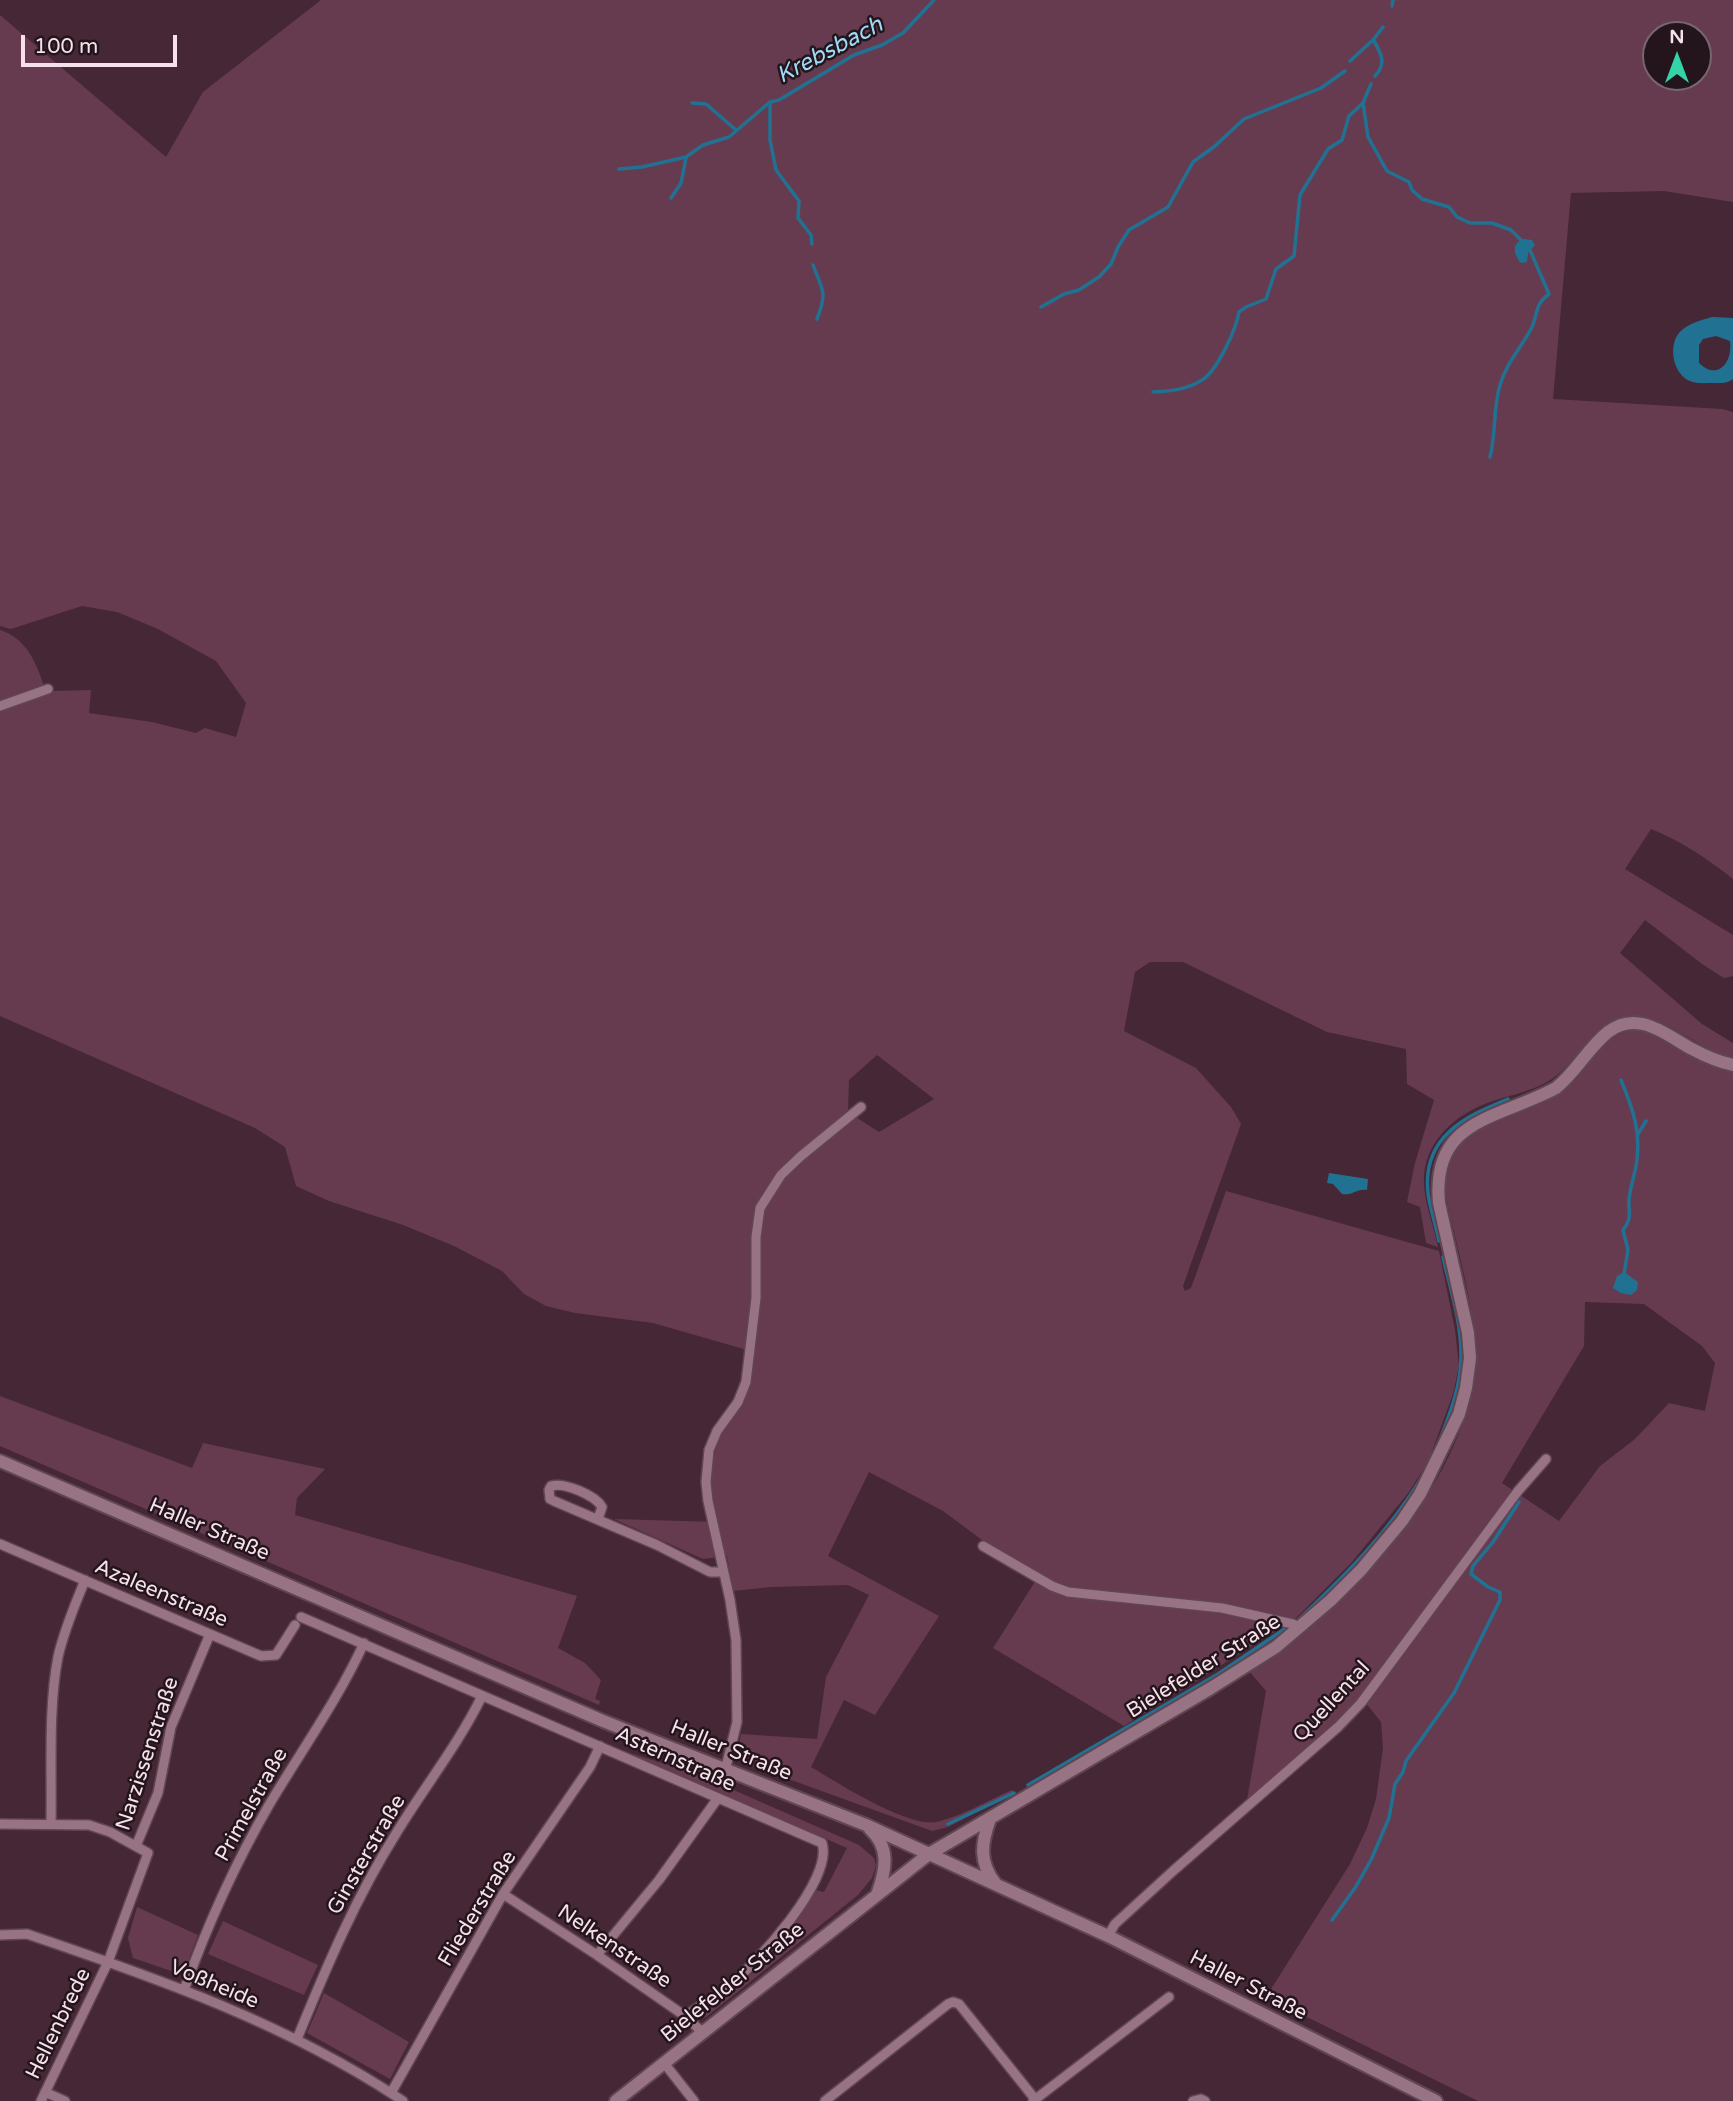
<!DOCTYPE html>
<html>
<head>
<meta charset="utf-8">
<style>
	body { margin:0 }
	#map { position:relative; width:1733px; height:2101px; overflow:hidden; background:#462736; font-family:"Varela Round",sans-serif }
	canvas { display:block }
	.north { position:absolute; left:1642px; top:21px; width:70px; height:70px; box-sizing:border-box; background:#23151b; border:2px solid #77676e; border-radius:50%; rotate:0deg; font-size:19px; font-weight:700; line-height:28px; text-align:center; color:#f6e1ea }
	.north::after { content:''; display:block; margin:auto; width:24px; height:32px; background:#32d4a8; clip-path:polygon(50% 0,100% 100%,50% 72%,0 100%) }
	.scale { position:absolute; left:21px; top:35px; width:156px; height:32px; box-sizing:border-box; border:4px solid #f6e1ea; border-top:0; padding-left:9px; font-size:21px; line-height:24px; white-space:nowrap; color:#f6e1ea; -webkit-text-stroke:5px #23151b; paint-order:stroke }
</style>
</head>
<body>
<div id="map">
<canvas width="1733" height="2101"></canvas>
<div class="north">N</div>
<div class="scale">100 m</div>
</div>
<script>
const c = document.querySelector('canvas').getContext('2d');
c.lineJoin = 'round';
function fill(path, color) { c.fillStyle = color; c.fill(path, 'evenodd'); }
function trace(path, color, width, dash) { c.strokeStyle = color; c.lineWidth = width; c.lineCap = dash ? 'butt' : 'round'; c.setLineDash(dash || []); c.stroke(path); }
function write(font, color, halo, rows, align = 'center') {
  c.font = font + ' "Varela Round",sans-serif'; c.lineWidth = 5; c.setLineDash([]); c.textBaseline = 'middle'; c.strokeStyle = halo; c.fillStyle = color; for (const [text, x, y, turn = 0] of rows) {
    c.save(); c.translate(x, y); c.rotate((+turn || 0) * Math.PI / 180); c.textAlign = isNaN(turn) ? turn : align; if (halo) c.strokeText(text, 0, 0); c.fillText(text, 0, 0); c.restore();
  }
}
fill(new Path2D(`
	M 321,0 L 1733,0 L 1733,202 L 1664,191 L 1571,193 L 1553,399 L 1722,409 L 1733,412 L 1733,879 C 1708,859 1681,841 1651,829 L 1625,869 L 1733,935 L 1733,976 L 1724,978 L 1702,964 L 1645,920 L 1620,953 L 1702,1024 L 1733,1043 L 1733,1060 L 1722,1057 C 1699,1045 1666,1020 1641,1017 C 1600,1014 1584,1053 1557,1075 C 1539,1090 1514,1094 1493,1101 C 1456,1113 1422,1142 1424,1184 C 1425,1205 1434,1226 1438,1247 L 1426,1243 L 1420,1207 L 1407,1202 L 1415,1163 L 1434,1100 L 1407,1084 L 1406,1049 L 1327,1032 L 1183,962 L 1150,962 L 1135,972 L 1124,1031 L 1196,1068 L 1231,1107 L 1241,1124 L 1183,1286 L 1185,1291 L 1191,1288 L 1226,1191 L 1439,1251 L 1455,1330 L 1459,1366 L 1453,1394 L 1428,1462 L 1409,1492 L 1352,1562 L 1295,1619 L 1124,1726 L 993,1648 L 1036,1580 L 943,1511 L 869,1472 L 828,1556 L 939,1616 L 875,1715 L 844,1700 L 811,1767 C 838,1783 906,1827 936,1822 C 960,1817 989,1800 1012,1790 L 1014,1792 L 948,1827 L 932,1831 L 736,1760 L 741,1734 L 817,1739 L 826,1677 L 869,1595 L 848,1585 L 771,1587 L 733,1591 L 727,1556 L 703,1559 L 614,1519 L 716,1522 L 711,1501 L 712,1461 L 721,1434 L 747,1394 L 754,1352 L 653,1323 L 575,1313 L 546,1306 L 524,1294 L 502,1271 L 454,1246 L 403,1225 L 329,1201 L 296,1186 L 285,1147 L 255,1128 L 0,1016 L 0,709 L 53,691 L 91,690 L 89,713 L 152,722 L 196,733 L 205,728 L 236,737 L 246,703 L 216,661 L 158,629 L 117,612 L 82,606 L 11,629 L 0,626 L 0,15 L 166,157 L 203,92 ZM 1656,35 L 1698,35 L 1698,77 L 1656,77 ZM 877,1055 L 934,1099 L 879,1132 L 848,1112 L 849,1080 Z
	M 0,630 C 26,638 36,662 44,686 L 0,703 Z
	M 1636,1029 L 1659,1036 L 1697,1059 L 1733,1071 L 1733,2101 L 1478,2101 L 1266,1997 L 1350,1864 L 1367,1828 L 1376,1799 L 1383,1748 L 1381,1722 L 1361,1697 L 1281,1773 L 1247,1800 L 1266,1691 L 1250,1672 C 1350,1607 1488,1464 1474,1335 C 1471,1302 1463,1269 1455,1236 C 1451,1219 1444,1197 1446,1179 C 1448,1161 1457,1146 1471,1135 C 1498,1114 1535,1111 1562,1092 C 1590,1072 1599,1034 1636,1029 ZM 1585,1302 L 1644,1304 L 1702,1346 L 1715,1363 L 1705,1411 L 1669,1403 L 1635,1439 L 1600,1466 L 1559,1521 L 1502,1483 L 1584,1346 Z
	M 0,1396 L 192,1468 L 203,1443 L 325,1469 L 297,1498 L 295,1515 L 577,1596 L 558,1648 L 585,1663 L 601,1680 L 595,1699 L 600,1701 L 599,1705 L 0,1446 Z
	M 620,1750 L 697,1774 L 859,1845 L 874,1858 L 876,1866 L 872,1878 L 858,1895 L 705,2018 L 701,2013 L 732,1991 L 773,1955 L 815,1890 L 824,1892 L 847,1848 Z
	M 137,1907 L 198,1935 L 183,1975 L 133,1958 L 128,1938 Z
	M 223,1921 L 318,1965 L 304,1995 L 208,1954 Z
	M 324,1993 L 409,2042 L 390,2079 L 307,2033 Z`), '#663b50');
fill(new Path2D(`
	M 1523,239 L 1532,240 L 1535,245 L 1528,253 L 1527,262 L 1521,263 C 1514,255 1511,244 1523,239 Z
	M 1712,317 L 1733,318 L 1733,379 C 1726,384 1721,383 1712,383 C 1705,383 1697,384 1690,381 C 1672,374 1667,342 1682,330 C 1690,323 1702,320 1712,317 ZM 1716,336 L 1730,341 C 1733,363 1717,381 1699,363 L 1699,345 L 1703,339 Z
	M 1329,1173 L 1368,1179 L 1367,1190 C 1357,1188 1352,1196 1342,1194 L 1333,1184 L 1327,1183 Z
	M 1624,1272 L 1638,1282 L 1637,1290 L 1631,1295 L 1621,1293 L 1613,1288 L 1617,1276 Z`), '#217292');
trace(new Path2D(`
	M 1392,6 L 1393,0
	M 1374,41 C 1381,53 1387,64 1375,76
	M 1350,61 L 1373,40 L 1383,27
	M 1371,84 L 1363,103 L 1368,137 L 1387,171 L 1409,182 L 1412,190 L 1422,199 L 1449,207 L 1457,217 L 1470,223 L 1492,223 L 1511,230 L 1524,243
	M 770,102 L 770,140 L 776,170 L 799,201 L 798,218 L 811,235 L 812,244
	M 692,103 L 706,104 L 736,130
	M 619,169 L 642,167 L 686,157 L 703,145 L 729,137 L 770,102 L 779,100 L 854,55 L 882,45 L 903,33 L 934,0
	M 671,198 L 681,183 L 686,158
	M 813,265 C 822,290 828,291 817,319
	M 1041,307 L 1064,294 L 1079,290 L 1099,277 L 1111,264 L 1118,247 L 1129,230 L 1168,207 L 1193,162 L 1215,146 L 1244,119 L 1321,88 L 1345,71
	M 1153,392 C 1171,391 1186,390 1202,380 C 1217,371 1236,330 1239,312 L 1246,307 L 1266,299 L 1276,269 L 1294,256 L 1300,195 L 1328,149 L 1342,140 L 1349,116 L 1363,103
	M 1490,457 C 1496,434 1493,408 1500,385 C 1506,363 1522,347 1532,327 C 1538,313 1535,304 1549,294 L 1529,248
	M 1621,1080 C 1633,1109 1642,1134 1636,1166 C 1634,1177 1630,1188 1629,1199 C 1628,1213 1633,1217 1623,1230 L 1628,1250 L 1624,1274
	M 1638,1134 L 1646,1121
	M 1439,1241 C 1436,1225 1430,1209 1428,1193 C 1422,1137 1464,1117 1508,1099
	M 1439,1442 C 1450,1414 1462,1383 1461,1353 C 1461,1321 1450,1288 1443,1257
	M 1298,1620 C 1344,1577 1389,1532 1422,1477
	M 1028,1785 L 1218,1674 L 1286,1628
	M 948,1824 L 1014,1793
	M 1332,1920 L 1355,1888 L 1371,1860 L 1389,1818 L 1395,1784 L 1403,1772 L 1406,1761 L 1454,1693 L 1500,1600 L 1500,1592 L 1488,1587 L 1471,1574 L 1473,1566 L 1493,1542 L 1519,1502`), '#217292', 3.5);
const street = new Path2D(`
	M 0,706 L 48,689
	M 598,1519 L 602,1507 C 595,1495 564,1482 551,1486 L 549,1490 L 550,1499 L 554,1501 L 657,1545 L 710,1572 L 723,1572
	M 0,1544 L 261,1656 L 276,1655 L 295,1625
	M 983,1546 L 1052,1586 L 1068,1592 L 1222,1608 L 1293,1624 L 1300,1628
	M 301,1617 L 822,1843 C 834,1879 757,1963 730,1985 C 716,1997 700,2006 685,2016
	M 725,1771 L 737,1722 L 736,1640 L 730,1600 L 708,1501 L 706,1482 L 709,1450 L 717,1431 L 738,1402 L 746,1382 L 756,1298 L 756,1237 L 760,1208 L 781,1175 L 801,1156 L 861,1107
	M 0,1824 L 89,1825 L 110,1832 L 148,1853 L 108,1962 L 41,2101
	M 51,1824 C 52,1771 48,1708 58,1657 C 64,1630 75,1605 85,1580
	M 136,1846 L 158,1793 L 171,1727 L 210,1634
	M 503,1894 L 597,1955 L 685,2016 L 702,2032
	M 0,1935 L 27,1934 C 157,1978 288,2024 403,2101
	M 1108,1936 L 1115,1924 L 1173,1871 L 1338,1727 L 1361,1703 L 1518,1491 L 1546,1459
	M 597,1955 L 659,1880 L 718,1798
	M 184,1990 C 207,1926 235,1864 269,1805 C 301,1751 338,1700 364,1643
	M 297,2039 C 326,1968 356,1897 397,1832 C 425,1786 458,1745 482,1696
	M 664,2063 L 694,2101
	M 45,2092 L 65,2101
	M 391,2093 L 503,1894 L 590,1767 L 600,1746
	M 825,2101 L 948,2004 L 953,2002 L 959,2004 L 1035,2099
	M 1033,2101 L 1169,1997
	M 1193,2101 L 1201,2099 L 1205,2101`);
const secondary = new Path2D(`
	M 0,1461 L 603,1721 L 866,1825 L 1108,1936 L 1436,2101
	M 990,1819 C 981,1844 979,1862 995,1883
	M 870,1829 C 890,1847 886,1869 878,1892
	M 616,2101 L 929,1854 L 1211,1688 L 1276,1647 L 1331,1600 L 1361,1570 L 1402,1521 L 1420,1494 L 1459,1414 L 1466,1388 L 1470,1358 L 1468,1333 L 1439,1203 C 1431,1118 1499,1119 1556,1088 C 1576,1072 1588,1048 1608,1032 C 1638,1009 1666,1035 1692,1049 C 1705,1056 1719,1062 1733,1065`);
trace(street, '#604552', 12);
trace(secondary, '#604552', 16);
trace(street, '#987384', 9);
trace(secondary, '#987384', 12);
write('21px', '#f6e1ea', '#23151b', [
	["Haller Straße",209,1530,23],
	["Azaleenstraße",161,1594,23],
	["Bielefelder Straße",1204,1667,-32],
	["Quellental",1332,1702,-47],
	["Haller Straße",731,1751,22],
	["Narzissenstraße",148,1754,-72],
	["Asternstraße",675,1760,24],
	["Primelstraße",252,1805,-61],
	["Ginsterstraße",367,1855,-60],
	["Fliederstraße",478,1909,-59],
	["Nelkenstraße",614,1947,34],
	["Bielefelder Straße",733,1983,-39],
	["Voßheide",214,1985,23],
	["Haller Straße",1248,1986,27],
	["Hellenbrede",59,2024,-64]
]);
write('italic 23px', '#9fdaf6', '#23151b', [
	["Krebsbach",830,51,-28]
]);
</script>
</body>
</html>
